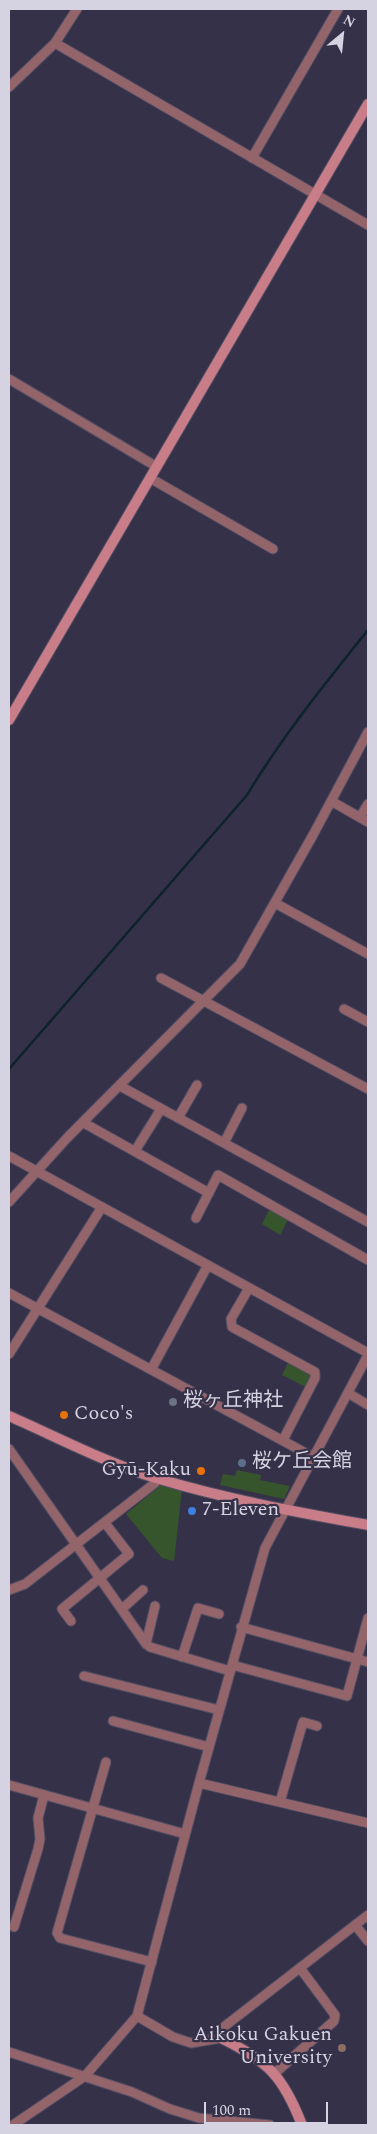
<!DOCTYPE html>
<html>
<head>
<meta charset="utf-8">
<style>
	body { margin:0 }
	#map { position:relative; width:377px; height:2134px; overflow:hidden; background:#353148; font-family:Spectral,serif }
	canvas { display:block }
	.frame { position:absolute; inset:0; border:10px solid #d5d2e1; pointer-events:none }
	.north { position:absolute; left:317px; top:10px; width:50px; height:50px; -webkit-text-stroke:4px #353148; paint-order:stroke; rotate:28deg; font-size:14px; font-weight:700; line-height:20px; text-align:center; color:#d5d2e1 }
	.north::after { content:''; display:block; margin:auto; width:18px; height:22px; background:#d5d2e1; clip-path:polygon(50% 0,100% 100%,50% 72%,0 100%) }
	.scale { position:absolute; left:204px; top:2102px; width:124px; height:22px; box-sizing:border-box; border:2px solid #d5d2e1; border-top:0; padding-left:6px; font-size:15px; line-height:18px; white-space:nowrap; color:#d5d2e1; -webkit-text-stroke:4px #353148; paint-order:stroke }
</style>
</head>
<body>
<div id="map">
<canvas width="377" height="2134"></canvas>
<div class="frame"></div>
<div class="north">N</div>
<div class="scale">100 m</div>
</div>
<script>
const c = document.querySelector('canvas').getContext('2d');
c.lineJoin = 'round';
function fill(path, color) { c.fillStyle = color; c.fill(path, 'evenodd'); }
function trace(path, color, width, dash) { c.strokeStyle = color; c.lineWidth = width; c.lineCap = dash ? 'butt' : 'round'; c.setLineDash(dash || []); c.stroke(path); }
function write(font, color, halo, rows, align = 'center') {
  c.font = font + ' Spectral,"Noto Sans JP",serif'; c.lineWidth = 4.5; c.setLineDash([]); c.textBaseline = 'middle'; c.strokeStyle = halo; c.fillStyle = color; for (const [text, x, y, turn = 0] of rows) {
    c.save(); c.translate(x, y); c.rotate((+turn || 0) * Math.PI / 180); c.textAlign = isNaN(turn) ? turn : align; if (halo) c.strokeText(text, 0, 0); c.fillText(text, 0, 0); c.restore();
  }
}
fill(new Path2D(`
	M 270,1208 L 289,1218 L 280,1235 L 262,1224 Z
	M 289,1361 L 304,1369 L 311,1377 L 306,1387 L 282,1375 Z
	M 237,1470 L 261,1475 L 260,1480 L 290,1486 L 284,1499 L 220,1485 L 223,1474 L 235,1476 Z
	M 162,1484 L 182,1489 L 174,1561 L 162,1558 L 126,1514 Z`), '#37552c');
trace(new Path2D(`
	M 9,1069 L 247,795 C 284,734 324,685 368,630`), '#0b2329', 2.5);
const street = new Path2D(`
	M 55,43 L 368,225
	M 9,87 L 55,43 L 77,9
	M 252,158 L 338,9
	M 9,379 L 157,467
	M 150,478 L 273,549
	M 331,801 L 368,822
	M 360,817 L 368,804
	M 275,903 L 368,954
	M 161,978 L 368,1089
	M 344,1009 L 368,1022
	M 120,1086 L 368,1222
	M 178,1118 L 197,1085
	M 84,1123 L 209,1193
	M 224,1143 L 242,1108
	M 135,1151 L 161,1109
	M 9,1156 L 368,1353
	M 9,1202 L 67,1138 L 240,964 L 313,835 L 368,732
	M 196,1218 L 218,1175 L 368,1260
	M 249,1288 L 231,1319 L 232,1327 L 315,1372 L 315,1378 L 283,1440
	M 9,1293 L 313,1457
	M 9,1354 L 102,1207
	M 152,1368 L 208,1265
	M 348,1393 L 368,1405
	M 9,1449 L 146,1644 L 150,1647 L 230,1671
	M 9,1590 L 25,1584 L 155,1483 L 156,1478
	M 122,1609 L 143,1590
	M 71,1621 L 62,1609 L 129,1554 L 105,1523
	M 241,1627 L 368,1662
	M 146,1644 L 155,1606
	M 182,1657 L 198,1608 L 219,1614
	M 232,1665 L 347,1696 L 368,1618
	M 84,1676 L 219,1710
	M 113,1721 L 209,1747
	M 106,1762 L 57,1933 L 60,1938 L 152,1962
	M 199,1783 L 368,1823
	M 9,1785 L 185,1834
	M 280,1802 L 303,1722 L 317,1726
	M 355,1925 L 368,1941
	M 14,1927 L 38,1849 L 40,1839 L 38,1818 L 44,1795
	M 137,2016 L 173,2037 L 191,2043 L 221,2038 L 225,2026 L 368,1915
	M 9,2052 L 132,2092 L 170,2109 L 199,2118 L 270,2125
	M 275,2073 L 334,2021 L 335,2015 L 300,1968
	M 13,2125 L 85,2076 L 137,2016 L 199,1783 L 265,1548 L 368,1355`);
const secondary = new Path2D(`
	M 9,720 L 368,104
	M 9,1416 C 57,1437 106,1463 156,1478 C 225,1499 297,1512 368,1525
	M 221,2038 C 268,2061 283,2076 302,2125`);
trace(street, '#524e64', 11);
trace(secondary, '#524e64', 12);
trace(street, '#94646b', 9);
trace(secondary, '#c97d88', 10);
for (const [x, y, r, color] of [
	[173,1402,5,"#6b7280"],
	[64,1415,5,"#e8710a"],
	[242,1463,5,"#5c6f8a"],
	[201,1471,5,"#e8710a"],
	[192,1511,5,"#3f7fe0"],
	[342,2048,5,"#8d6e63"]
]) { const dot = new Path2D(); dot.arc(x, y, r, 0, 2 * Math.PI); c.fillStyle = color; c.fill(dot); trace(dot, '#353148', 2); }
write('20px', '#d5d2e1', '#353148', [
	["桜ヶ丘神社",183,1402],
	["Coco's",74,1415],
	["桜ケ丘会館",252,1463],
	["Gyū-Kaku",191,1471,"right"],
	["7-Eleven",202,1511],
	["Aikoku Gakuen",332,2036,"right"],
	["University",332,2059,"right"]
], 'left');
</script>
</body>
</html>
